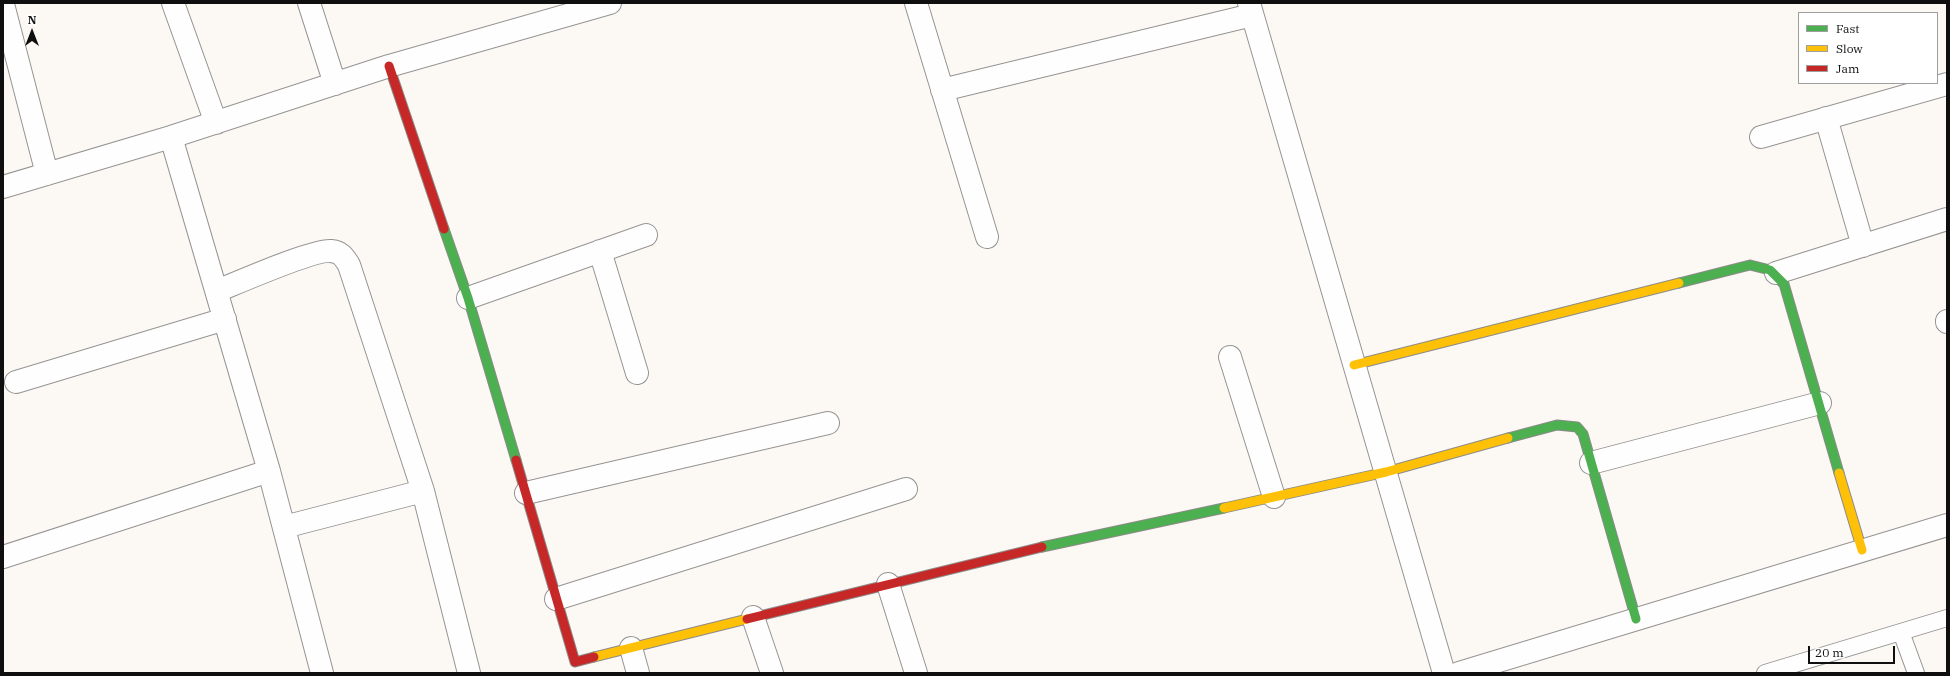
<!DOCTYPE html>
<html>
<head>
<meta charset="utf-8">
<style>
	body { margin:0 }
	#map { position:relative; width:1950px; height:676px; overflow:hidden; background:#fcf9f5; font-family:"IBM Plex Serif",serif }
	canvas { display:block }
	.frame { position:absolute; inset:0; border:4px solid #0f0f0f; pointer-events:none }
	.legend { position:absolute; left:1798px; top:12px; width:140px; height:72px; box-sizing:border-box; background:#fff; border:1px solid #9f9f9f; margin:0; padding:5px 7px; list-style:none; font-size:12px; color:#0f0f0f }
	.legend li { display:flex; align-items:center; gap:8px; height:20px }
	.legend b { width:20px; border:1px solid #9f9f9f }
	.north { position:absolute; left:12px; top:12px; width:40px; height:40px; -webkit-text-stroke:3px #fff; paint-order:stroke; rotate:0deg; font-size:11px; font-weight:700; line-height:16px; text-align:center; color:#0f0f0f }
	.north::after { content:''; display:block; margin:auto; width:14px; height:18px; background:#0f0f0f; clip-path:polygon(50% 0,100% 100%,50% 72%,0 100%) }
	.scale { position:absolute; left:1808px; top:646px; width:87px; height:18px; box-sizing:border-box; border:2px solid #0f0f0f; border-top:0; padding-left:5px; font-size:12px; line-height:14px; white-space:nowrap; color:#0f0f0f; -webkit-text-stroke:3px #fff; paint-order:stroke }
</style>
</head>
<body>
<div id="map">
<canvas width="1950" height="676"></canvas>
<div class="frame"></div>
<ul class="legend">
<li><b style="height:5px;background:#4caf50"></b>Fast</li>
<li><b style="height:5px;background:#ffc107"></b>Slow</li>
<li><b style="height:5px;background:#c62828"></b>Jam</li>
</ul>
<div class="north">N</div>
<div class="scale">20 m</div>
</div>
<script>
const c = document.querySelector('canvas').getContext('2d');
c.lineJoin = 'round';
function trace(path, color, width, dash) { c.strokeStyle = color; c.lineWidth = width; c.lineCap = dash ? 'butt' : 'round'; c.setLineDash(dash || []); c.stroke(path); }
const lane = new Path2D(`
	M 1901,632 L 1916,673
	M 1765,673 L 1947,618`);
const street = new Path2D(`
	M 173,3 L 216,123
	M 309,3 L 335,84
	M 916,3 L 987,237
	M 1249,3 L 1444,673
	M 4,8 L 47,174
	M 942,90 L 1252,15
	M 1826,118 L 1863,246
	M 171,137 L 269,471 L 322,673
	M 1761,137 L 1947,84
	M 3,187 L 171,137 L 389,66 L 610,3
	M 600,251 L 637,373
	M 1776,273 L 1947,219
	M 217,291 C 237,283 314,249 331,251 C 341,252 344,257 349,265 L 423,491 L 469,673
	M 468,298 L 646,235
	M 1947,321 L 1947,322
	M 1230,357 L 1274,497
	M 16,382 L 225,319
	M 1591,463 L 1820,403
	M 526,493 L 828,423
	M 284,527 L 423,491
	M 3,557 L 269,471
	M 888,584 L 916,673
	M 556,599 L 906,489
	M 753,617 L 772,673
	M 631,648 L 638,673
	M 1459,673 L 1947,525`);
const fast = new Path2D(`
	M 444,229 L 468,298 L 516,460
	M 1679,283 L 1750,265 L 1770,270 L 1784,284 L 1839,473
	M 1508,438 L 1557,425 L 1577,427 L 1583,434 L 1636,619
	M 1042,547 L 1224,508`);
const slow = new Path2D(`
	M 1354,365 L 1679,283
	M 1839,473 L 1862,550
	M 1224,508 L 1386,472 L 1508,438
	M 594,657 L 747,619`);
const jam = new Path2D(`
	M 389,66 L 444,229
	M 516,460 L 575,662 L 594,657
	M 747,619 L 1042,547`);
trace(lane, '#969493', 18);
trace(street, '#969493', 24);
trace(fast, '#8c8b89', 11);
trace(slow, '#8c8b89', 11);
trace(jam, '#8c8b89', 11);
trace(lane, '#fffefe', 16);
trace(street, '#fffefe', 22);
trace(fast, '#4caf50', 9);
trace(slow, '#ffc107', 9);
trace(jam, '#c62828', 9);
</script>
</body>
</html>
